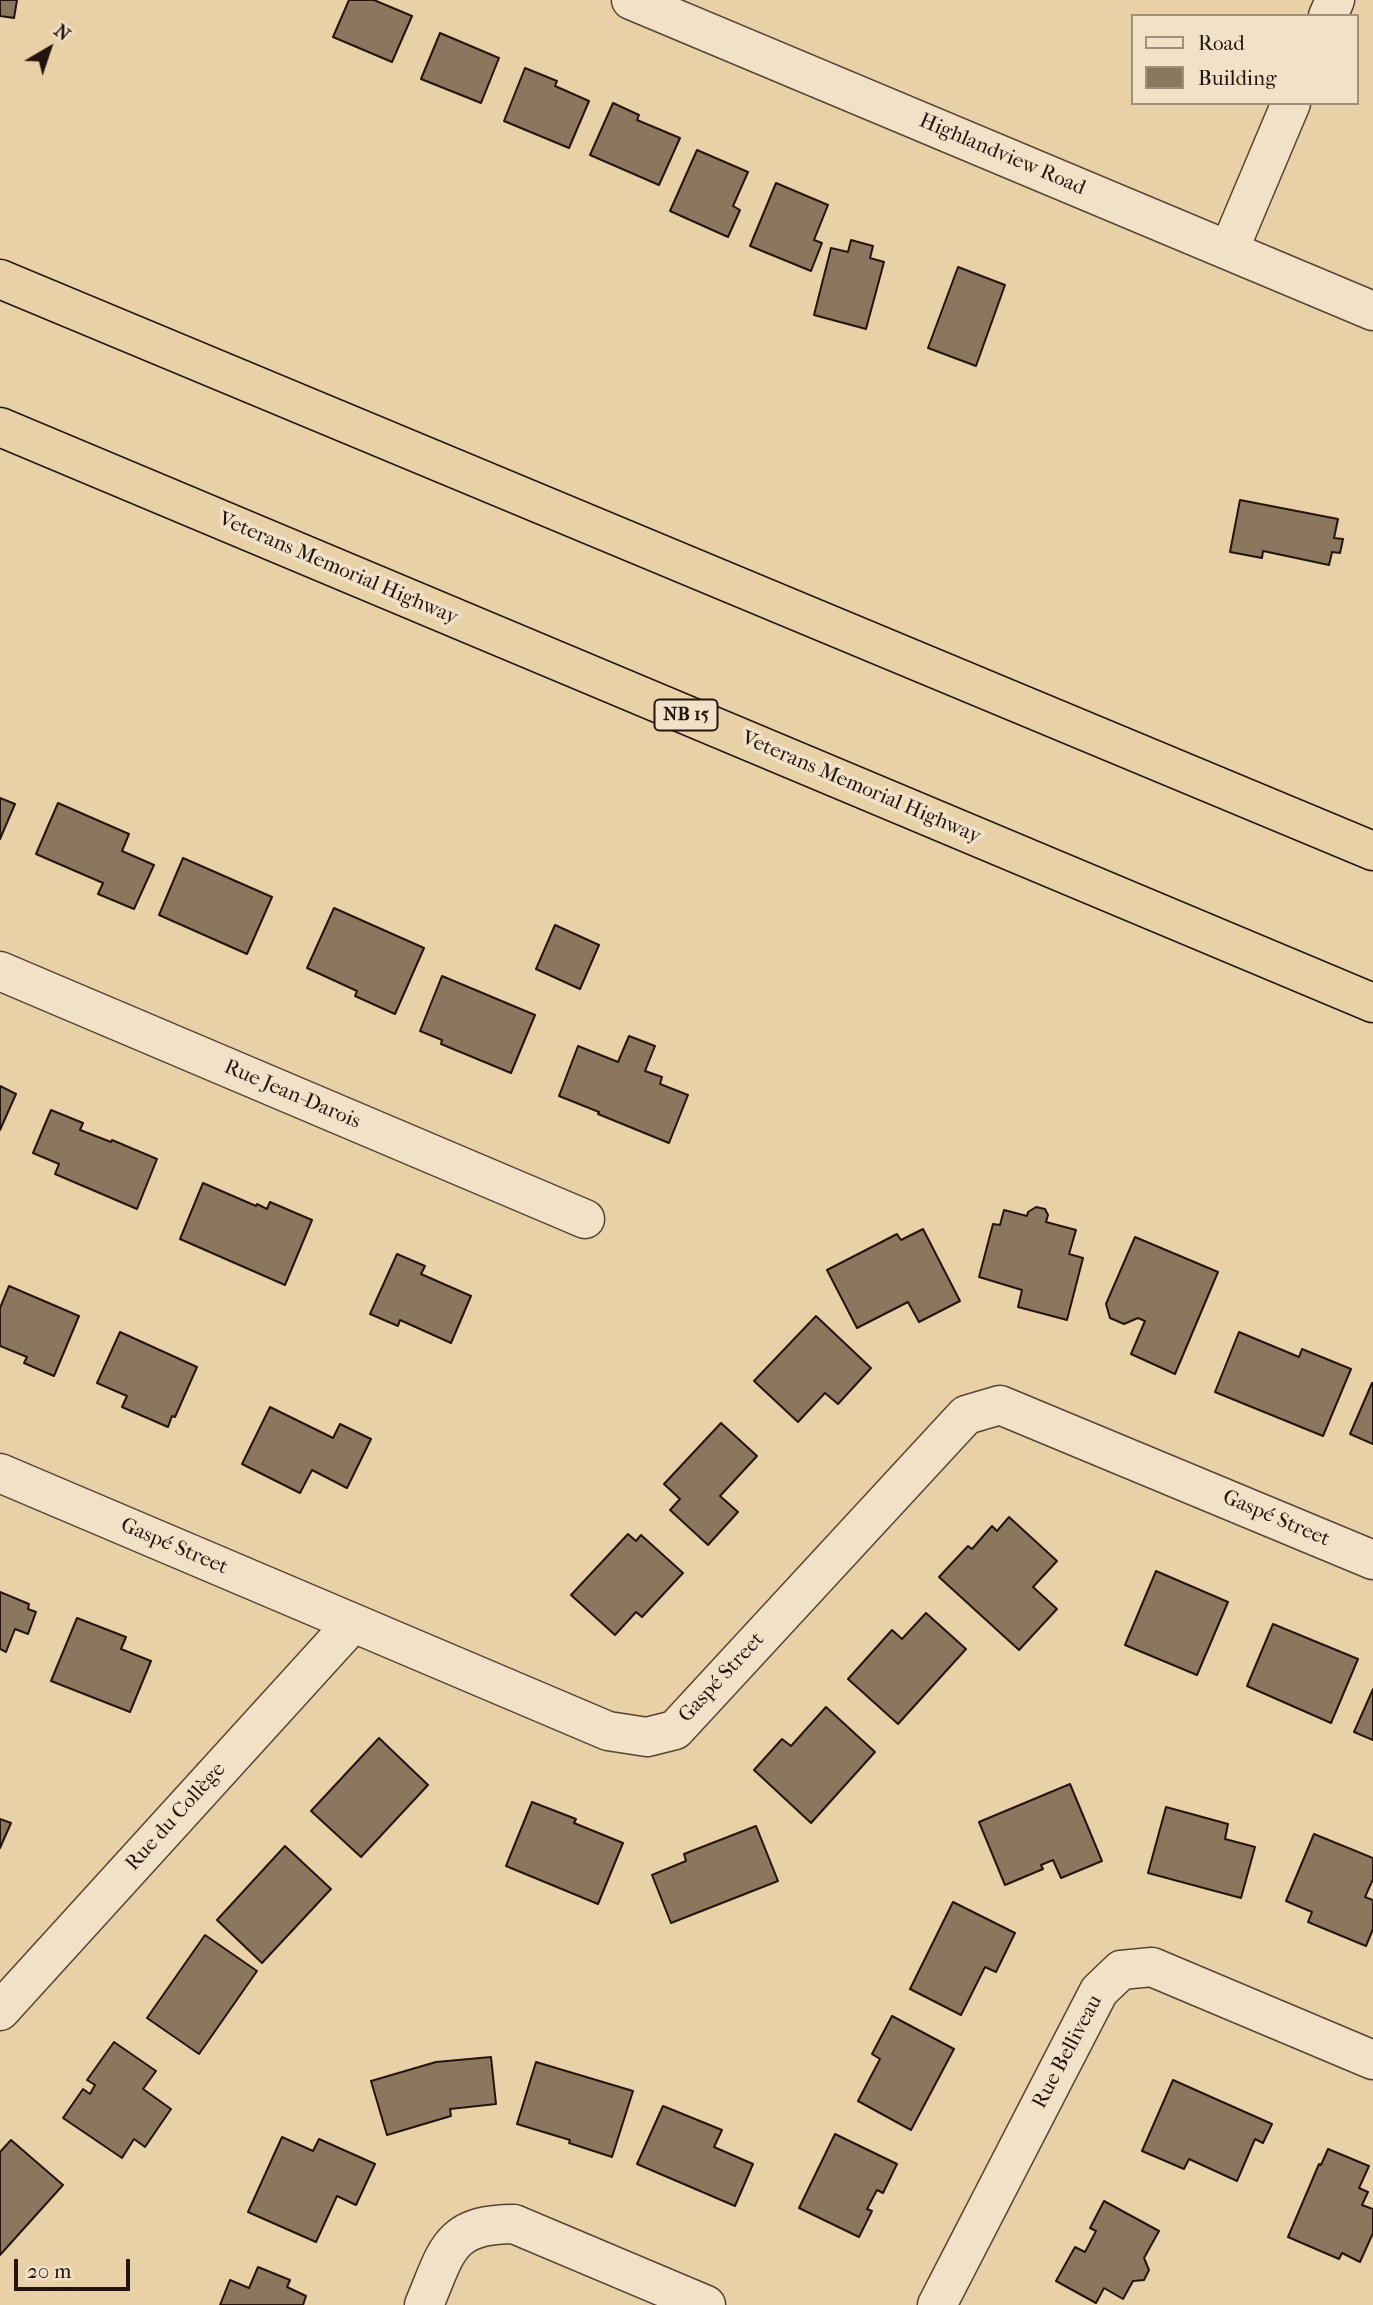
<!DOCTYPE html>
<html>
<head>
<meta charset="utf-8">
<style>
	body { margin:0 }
	#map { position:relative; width:1373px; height:2305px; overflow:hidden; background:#e9d1a7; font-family:"IM FELL French Canon",serif }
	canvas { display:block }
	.legend { position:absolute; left:1131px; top:14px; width:228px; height:91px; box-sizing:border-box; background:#f1e1c6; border:2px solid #9f8f7c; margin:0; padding:9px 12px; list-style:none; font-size:21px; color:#25140e }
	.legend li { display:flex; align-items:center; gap:14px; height:35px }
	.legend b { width:35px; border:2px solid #9f8f7c }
	.north { position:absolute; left:14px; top:14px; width:70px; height:70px; -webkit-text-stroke:5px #f1e1c6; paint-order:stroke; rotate:39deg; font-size:19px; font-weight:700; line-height:28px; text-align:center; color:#25140e }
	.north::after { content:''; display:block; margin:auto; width:24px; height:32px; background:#25140e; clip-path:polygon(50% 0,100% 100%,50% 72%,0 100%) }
	.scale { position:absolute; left:14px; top:2259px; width:116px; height:32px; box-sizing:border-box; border:4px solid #25140e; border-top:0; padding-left:9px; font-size:21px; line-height:24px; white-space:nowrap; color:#25140e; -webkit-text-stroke:5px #f1e1c6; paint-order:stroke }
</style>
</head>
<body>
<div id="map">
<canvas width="1373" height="2305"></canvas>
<ul class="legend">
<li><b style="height:9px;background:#f1e1c6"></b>Road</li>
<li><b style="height:19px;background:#8b765e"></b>Building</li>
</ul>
<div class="north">N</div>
<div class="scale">20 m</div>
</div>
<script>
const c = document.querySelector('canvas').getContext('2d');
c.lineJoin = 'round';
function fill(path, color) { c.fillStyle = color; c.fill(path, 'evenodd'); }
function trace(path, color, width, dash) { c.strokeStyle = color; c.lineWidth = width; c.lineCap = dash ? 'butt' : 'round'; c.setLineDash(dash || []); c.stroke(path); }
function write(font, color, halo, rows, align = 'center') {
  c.font = font + ' "IM FELL French Canon",serif'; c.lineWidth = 7; c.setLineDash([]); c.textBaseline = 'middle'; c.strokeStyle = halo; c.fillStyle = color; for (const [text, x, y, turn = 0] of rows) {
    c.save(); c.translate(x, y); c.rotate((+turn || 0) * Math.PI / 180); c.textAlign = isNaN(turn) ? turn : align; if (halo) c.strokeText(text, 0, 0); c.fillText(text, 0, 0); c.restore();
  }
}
const building = new Path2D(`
	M 0,0 L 17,0 L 14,18 L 0,16 Z
	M 349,0 L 374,0 L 412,16 L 392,62 L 333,37 Z
	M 440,33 L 499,58 L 481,103 L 421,79 Z
	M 525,68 L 557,81 L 555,86 L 589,101 L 569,148 L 504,121 Z
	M 613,103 L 639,115 L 637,120 L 680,138 L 659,185 L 590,155 Z
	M 697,150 L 748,172 L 733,206 L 740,210 L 728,237 L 670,211 Z
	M 776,183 L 828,205 L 814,240 L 822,243 L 811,271 L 750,246 Z
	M 851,240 L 873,246 L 870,258 L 884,262 L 866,329 L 814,315 L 831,248 L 848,252 Z
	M 958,267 L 1005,285 L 976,366 L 928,348 Z
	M 1240,500 L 1338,519 L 1334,538 L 1343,539 L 1340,553 L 1332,552 L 1329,565 L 1263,551 L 1262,558 L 1230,552 Z
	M 0,798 L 15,804 L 0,839 Z
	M 58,803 L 129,834 L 122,851 L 154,865 L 134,909 L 98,894 L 103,883 L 36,854 Z
	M 183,858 L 272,897 L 247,954 L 159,915 Z
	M 334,908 L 424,948 L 395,1014 L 355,996 L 357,991 L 307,968 Z
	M 555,925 L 599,945 L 580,989 L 536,969 Z
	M 442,976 L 535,1015 L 511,1073 L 441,1044 L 442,1040 L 420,1031 Z
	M 629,1036 L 655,1046 L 645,1071 L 662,1077 L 660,1084 L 688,1095 L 669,1143 L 598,1114 L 599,1112 L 559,1096 L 578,1046 L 618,1062 Z
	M 0,1086 L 16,1094 L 0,1130 Z
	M 51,1110 L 83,1123 L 80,1130 L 111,1142 L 112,1140 L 157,1159 L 137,1209 L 55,1174 L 59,1164 L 33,1153 Z
	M 203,1183 L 256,1206 L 257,1204 L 267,1209 L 270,1202 L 312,1220 L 285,1285 L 180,1239 Z
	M 1036,1207 L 1045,1209 L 1048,1215 L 1046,1222 L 1076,1230 L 1069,1254 L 1083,1258 L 1067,1320 L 1018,1307 L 1022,1290 L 979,1277 L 993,1224 L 1000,1225 L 1004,1210 L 1027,1216 L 1028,1212 Z
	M 923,1229 L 960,1301 L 919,1322 L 908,1302 L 857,1328 L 827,1270 L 897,1234 L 901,1240 Z
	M 1135,1237 L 1218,1272 L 1175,1374 L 1131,1354 L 1145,1321 L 1138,1318 L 1124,1324 L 1110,1318 L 1106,1304 Z
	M 397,1254 L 425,1266 L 421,1274 L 471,1296 L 451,1343 L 400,1320 L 398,1326 L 370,1314 Z
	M 9,1286 L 79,1316 L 54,1376 L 24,1363 L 27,1357 L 0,1346 L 0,1308 Z
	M 816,1316 L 871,1368 L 838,1404 L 825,1393 L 798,1422 L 754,1381 Z
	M 120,1332 L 197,1367 L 175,1417 L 172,1416 L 168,1427 L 122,1407 L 127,1396 L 97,1383 Z
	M 1239,1332 L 1299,1357 L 1302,1349 L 1351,1369 L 1323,1436 L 1215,1392 Z
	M 1372,1383 L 1373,1383 L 1373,1444 L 1350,1434 Z
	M 270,1407 L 333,1438 L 340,1424 L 371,1439 L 347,1488 L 312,1470 L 300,1493 L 242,1464 Z
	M 721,1423 L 757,1456 L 720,1496 L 738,1512 L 708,1545 L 670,1510 L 680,1499 L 664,1484 Z
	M 1009,1517 L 1057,1561 L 1033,1587 L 1057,1609 L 1019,1650 L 939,1577 L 968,1546 L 972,1549 L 992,1526 L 997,1531 Z
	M 628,1534 L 636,1541 L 641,1535 L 683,1573 L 642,1617 L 636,1612 L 615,1635 L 571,1595 Z
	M 1156,1571 L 1228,1602 L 1197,1675 L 1125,1645 Z
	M 0,1592 L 29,1604 L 28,1609 L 36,1612 L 28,1634 L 15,1629 L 6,1652 L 0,1649 Z
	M 926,1613 L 966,1649 L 898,1724 L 848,1679 L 892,1630 L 902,1639 Z
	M 77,1618 L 126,1637 L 121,1649 L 151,1661 L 130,1712 L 51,1681 Z
	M 1273,1624 L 1358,1659 L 1331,1723 L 1247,1686 Z
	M 1373,1689 L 1373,1740 L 1354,1732 Z
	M 826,1707 L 875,1752 L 811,1823 L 754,1770 L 782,1739 L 791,1746 Z
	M 379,1738 L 428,1785 L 361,1857 L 311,1811 Z
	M 1070,1784 L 1102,1861 L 1061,1878 L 1053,1860 L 1041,1865 L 1043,1869 L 1005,1885 L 979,1822 Z
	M 532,1802 L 576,1819 L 574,1823 L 623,1843 L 598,1904 L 506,1866 Z
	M 1166,1807 L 1228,1824 L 1225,1839 L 1255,1847 L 1241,1898 L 1148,1873 Z
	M 0,1819 L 11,1823 L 0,1848 Z
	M 756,1826 L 778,1881 L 671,1923 L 652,1875 L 686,1861 L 684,1854 Z
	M 1314,1834 L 1373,1858 L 1373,1879 L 1365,1897 L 1373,1900 L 1373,1929 L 1366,1946 L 1308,1922 L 1312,1912 L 1286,1901 Z
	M 285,1846 L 331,1889 L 262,1963 L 217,1920 Z
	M 953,1902 L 1015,1933 L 996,1972 L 985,1967 L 961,2015 L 910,1989 Z
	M 205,1935 L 257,1971 L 199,2054 L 147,2018 Z
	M 892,2016 L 954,2049 L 911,2130 L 858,2101 L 880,2059 L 872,2054 Z
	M 114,2042 L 156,2071 L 143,2089 L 171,2109 L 145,2147 L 134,2139 L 122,2158 L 63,2118 L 83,2089 L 90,2094 L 95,2085 L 87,2080 Z
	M 491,2057 L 496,2104 L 450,2109 L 451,2116 L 387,2135 L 371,2081 L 436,2062 Z
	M 536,2062 L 633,2091 L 612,2157 L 569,2143 L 570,2140 L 517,2124 Z
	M 1173,2080 L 1272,2124 L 1263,2143 L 1255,2139 L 1237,2181 L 1189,2159 L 1184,2169 L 1142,2151 Z
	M 663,2106 L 722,2130 L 714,2147 L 753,2164 L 735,2206 L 637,2164 Z
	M 835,2134 L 897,2164 L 883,2193 L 877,2190 L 867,2209 L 872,2211 L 859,2237 L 799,2208 Z
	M 282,2137 L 313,2151 L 319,2139 L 375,2164 L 356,2205 L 337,2196 L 316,2242 L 248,2212 Z
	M 11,2140 L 63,2185 L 0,2255 L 0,2152 Z
	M 1328,2149 L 1369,2166 L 1359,2188 L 1368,2192 L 1362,2205 L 1373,2209 L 1373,2233 L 1360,2262 L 1342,2253 L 1339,2259 L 1288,2237 L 1319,2164 L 1321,2165 Z
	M 1104,2201 L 1159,2231 L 1144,2258 L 1149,2270 L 1144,2280 L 1133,2281 L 1123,2299 L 1104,2288 L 1096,2303 L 1056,2281 L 1075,2247 L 1085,2252 L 1096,2231 L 1090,2228 Z
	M 258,2267 L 290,2280 L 287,2287 L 306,2296 L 303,2305 L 220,2305 L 230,2280 L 249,2288 Z`);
fill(building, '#8b765e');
trace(building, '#25140e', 2);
const minor = new Path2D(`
	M 631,0 L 1373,311
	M 1328,16 L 1335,0
	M 1229,250 L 1291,103
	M 0,971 L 585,1219
	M 0,1473 L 608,1731 L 647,1737 L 675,1730 L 966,1415 L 1000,1405 L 1373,1560
	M 424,2305 C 447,2251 448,2224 514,2224 L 706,2305
	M 937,2305 L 1099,1991 L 1121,1970 L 1152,1967 L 1373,2060`);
const tertiary = new Path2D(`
	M 0,2011 L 352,1624`);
const motorway = new Path2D(`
	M 0,279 L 1373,851
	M 0,427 L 1373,1003`);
trace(minor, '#564334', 41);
trace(tertiary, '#564334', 41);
trace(motorway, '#25140e', 41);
trace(minor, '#f1e1c6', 38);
trace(tertiary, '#f1e1c6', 38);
trace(motorway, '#e9d1a7', 38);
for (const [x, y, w] of [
	[686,715,63]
]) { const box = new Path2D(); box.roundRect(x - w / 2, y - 15.5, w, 31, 5); c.fillStyle = '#f1e1c6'; c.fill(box); trace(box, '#25140e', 2); }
write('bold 19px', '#25140e', null, [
	["NB 15",686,715]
]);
write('21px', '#25140e', '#f1e1c6', [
	["Highlandview Road",1002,155,23],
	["Veterans Memorial Highway",338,569,23],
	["Veterans Memorial Highway",861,788,23],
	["Rue Jean-Darois",292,1095,23],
	["Gaspé Street",1276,1519,23],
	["Gaspé Street",174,1547,23],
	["Gaspé Street",722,1678,-47],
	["Rue du Collège",176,1817,-48],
	["Rue Belliveau",1068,2052,-62]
]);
</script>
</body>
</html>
